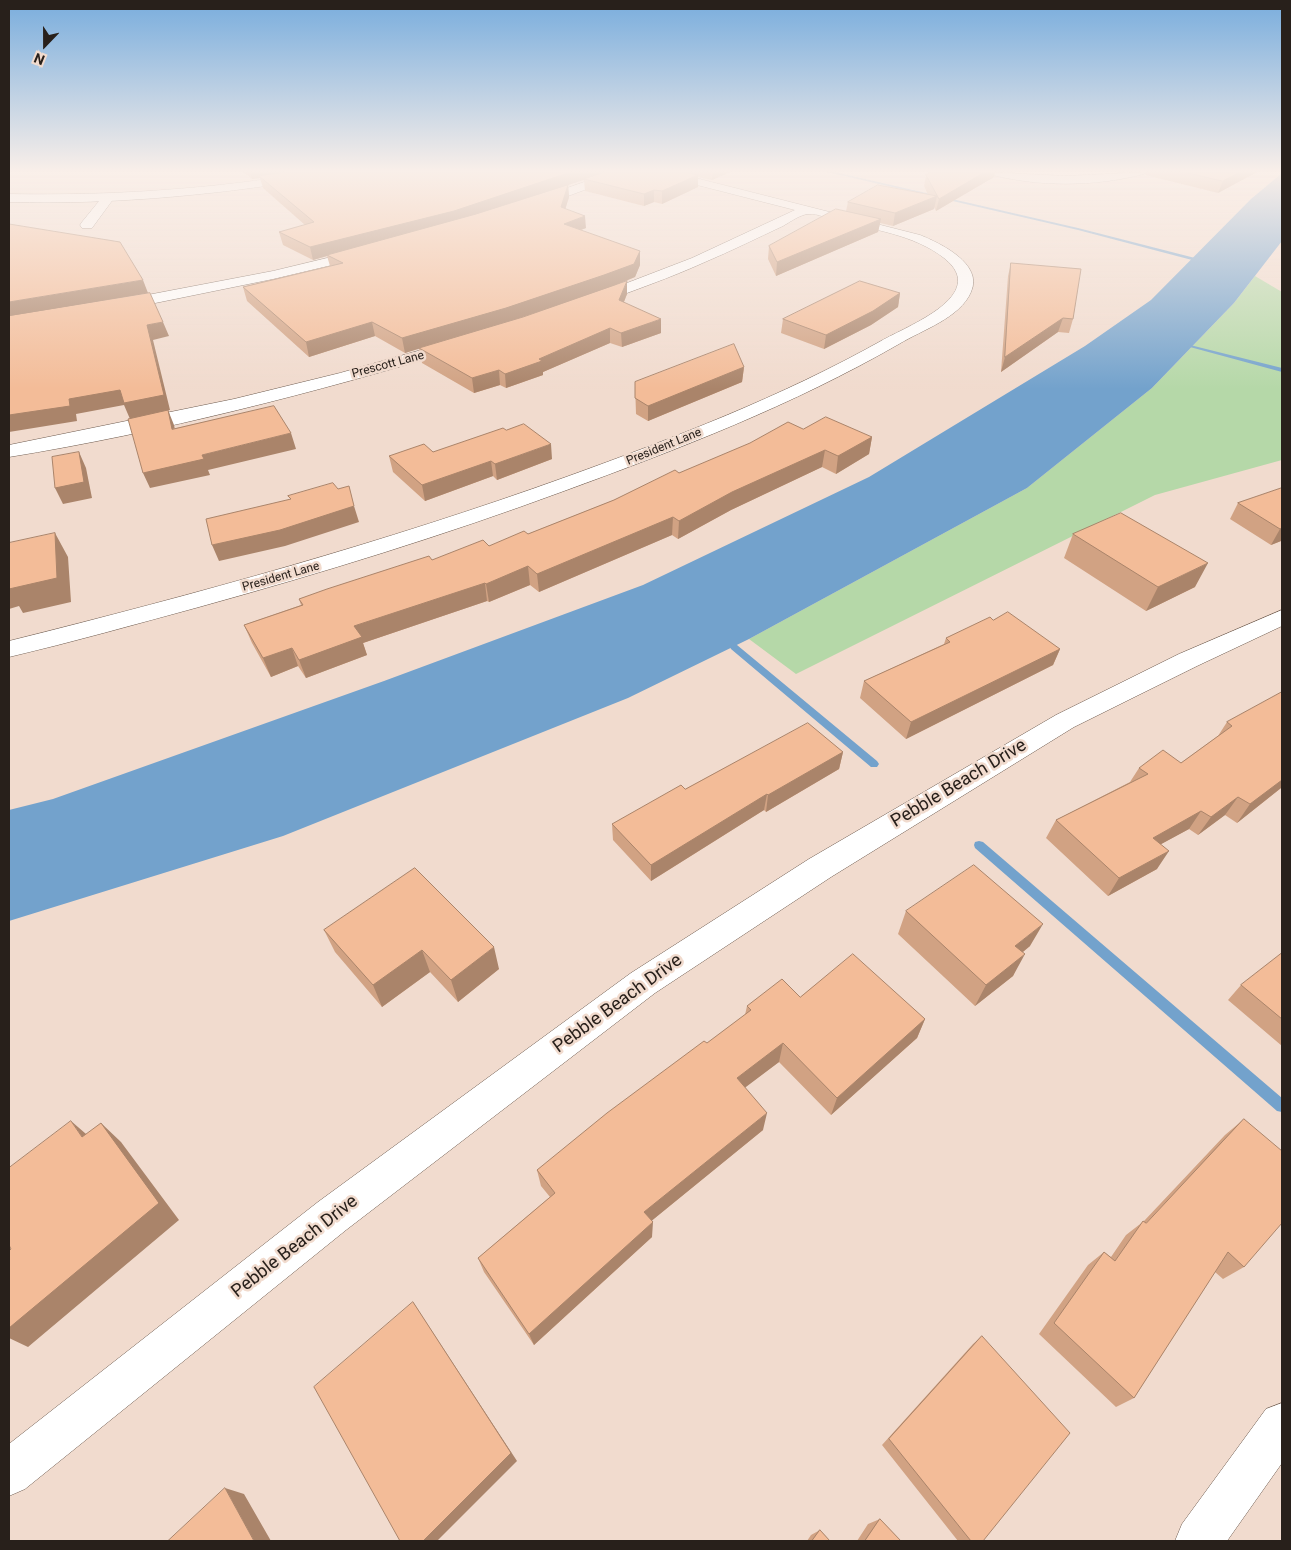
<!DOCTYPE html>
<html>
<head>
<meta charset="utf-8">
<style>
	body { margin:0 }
	#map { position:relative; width:1291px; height:1550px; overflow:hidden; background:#f1dbce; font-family:Roboto,sans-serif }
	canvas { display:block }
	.frame { position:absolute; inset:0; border:10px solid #28201b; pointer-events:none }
	.north { position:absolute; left:20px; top:20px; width:50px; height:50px; -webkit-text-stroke:4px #f1dbce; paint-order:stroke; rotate:202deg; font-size:14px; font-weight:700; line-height:20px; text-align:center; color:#28201b }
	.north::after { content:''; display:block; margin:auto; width:18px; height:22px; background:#28201b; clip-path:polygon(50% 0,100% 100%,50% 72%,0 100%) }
</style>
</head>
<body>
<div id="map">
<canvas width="1291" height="1550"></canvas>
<div class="frame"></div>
<div class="north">N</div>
</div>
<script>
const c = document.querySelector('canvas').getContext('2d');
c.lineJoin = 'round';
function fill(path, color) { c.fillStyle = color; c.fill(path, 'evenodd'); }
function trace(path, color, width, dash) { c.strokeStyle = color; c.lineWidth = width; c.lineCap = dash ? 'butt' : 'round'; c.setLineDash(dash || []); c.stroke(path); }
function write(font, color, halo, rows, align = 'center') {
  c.font = font + ' Roboto,sans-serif'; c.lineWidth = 5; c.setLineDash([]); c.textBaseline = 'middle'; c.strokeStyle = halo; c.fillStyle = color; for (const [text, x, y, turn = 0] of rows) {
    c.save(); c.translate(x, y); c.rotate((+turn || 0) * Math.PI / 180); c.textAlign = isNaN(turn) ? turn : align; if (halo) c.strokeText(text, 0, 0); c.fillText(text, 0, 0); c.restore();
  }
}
fill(new Path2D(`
	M 1255,276 L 1282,292 L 1282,460 L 1155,495 L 796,674 L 749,639 L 1027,488 L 1152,388 L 1234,303 Z`), '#b5d8a8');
fill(new Path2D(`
	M 1282,173 L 1282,241 L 1234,303 L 1152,388 L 1027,488 L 749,639 L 628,698 L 283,836 L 9,921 L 9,810 L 53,799 L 384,681 L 643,585 L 869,477 L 1085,346 L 1151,300 L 1251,199 Z`), '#73a2cc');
fill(new Path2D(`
	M 827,172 L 835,172 L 1078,228 L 1195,258 L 1192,260 L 1078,230 Z
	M 1190,345 L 1282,368 L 1282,372 L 1190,347 Z
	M 734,644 L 737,645 L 877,761 L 879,764 L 877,767 L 871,767 L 731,649 L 730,647 Z
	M 979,841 L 983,842 L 1282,1098 L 1282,1112 L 1277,1111 L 975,848 L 974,845 L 975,842 Z`), '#73a2cc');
const street = new Path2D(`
	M 613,172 L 630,172 L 628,174 L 538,207 L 530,207 L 528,204 L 530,201 Z
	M 652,172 L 672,172 L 920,235 C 940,243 984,264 971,292 C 960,318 922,330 899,344 C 793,405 679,449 564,491 C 445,535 322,573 199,607 C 136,624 73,642 9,657 L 9,641 C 197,594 383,543 566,477 C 674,438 781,397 881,341 C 907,326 991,295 944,258 C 915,235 872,229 837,221 C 829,219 817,213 809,214 C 801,214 790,222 783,226 C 757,238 731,251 705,262 C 670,278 634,290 598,304 L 588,304 L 585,301 L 588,298 L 692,258 L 795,210 L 654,174 Z
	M 986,172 L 1066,176 L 1146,172 L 1144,174 C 1094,187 1038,187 988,174 Z
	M 108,194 L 114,198 L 92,228 L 82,228 L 80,225 L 82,222 L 104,195 Z
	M 365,249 L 372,253 L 370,256 L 273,279 L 116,311 L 111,309 L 108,306 L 111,303 L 116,301 L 273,271 Z
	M 457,340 L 463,342 L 465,345 L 463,348 C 314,393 162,432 9,457 L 9,445 L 234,399 L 340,373 Z
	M 1282,610 L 1282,626 L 1197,666 L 1074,727 L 831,877 L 655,993 L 346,1230 L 25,1489 L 9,1496 L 9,1444 L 318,1202 L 631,973 L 809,859 L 1056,715 L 1179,654 Z
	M 1282,1403 L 1282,1463 L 1227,1541 L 1175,1541 L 1182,1524 L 1266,1409 Z`);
const secondary = new Path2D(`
	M 314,172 L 341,172 L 335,175 C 227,194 118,205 9,202 L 9,194 C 112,196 213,189 314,172 Z`);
trace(street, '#6c5a4e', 1);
trace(secondary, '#6c5a4e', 1);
fill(street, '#fff');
fill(secondary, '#fff');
fill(new Path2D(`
	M 243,172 L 730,172 L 712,180 L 698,177 L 698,187 L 662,204 L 654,202 L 644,206 L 585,191 L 584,180 L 568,185 L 569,197 L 565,209 L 586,228 L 581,230 L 640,265 L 635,277 L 616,285 L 627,294 L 624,302 L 661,333 L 622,347 L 610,343 L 543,372 L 543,375 L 506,388 L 500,385 L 474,393 L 422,363 L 419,348 L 405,353 L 375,336 L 309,357 L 247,301 L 243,287 L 330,266 L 327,256 L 313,260 L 283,245 L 279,232 L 305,225 L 263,188 L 260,178 L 252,179 Z
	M 1146,172 L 1257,172 L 1218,193 L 1145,175 Z
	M 926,175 L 994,177 L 936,211 L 934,207 L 934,209 L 893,226 L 880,223 L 878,232 L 776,276 L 768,259 L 769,246 L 846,211 L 848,202 L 928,195 L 924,186 Z
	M 1011,263 L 1073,319 L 1069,333 L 1058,332 L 1001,372 L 1008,276 Z
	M 900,293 L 898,307 L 871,325 L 824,349 L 781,333 L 783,319 Z
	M 744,367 L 742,382 L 648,421 L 636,414 L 635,382 Z
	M 803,429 L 872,437 L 869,454 L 836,474 L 822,467 L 731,510 L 678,539 L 672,535 L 539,592 L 530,585 L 489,602 L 487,601 L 363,643 L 367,655 L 306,678 L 298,666 L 271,677 L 252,643 L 244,625 L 301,605 L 299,599 L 432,560 L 489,546 L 528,534 L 614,500 L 679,473 Z
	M 433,452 L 552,459 L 497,480 L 493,476 L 425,501 L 393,472 L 389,456 Z
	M 1282,488 L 1282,542 L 1281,541 L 1271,545 L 1230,519 L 1238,503 Z
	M 1073,534 L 1195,587 L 1146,611 L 1064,558 Z
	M 993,620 L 1060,649 L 1053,665 L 906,739 L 860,698 L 864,681 L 944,644 L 946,638 Z
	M 1282,692 L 1282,789 L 1281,788 L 1237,823 L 1225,815 L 1198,835 L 1189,829 L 1161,844 L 1157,869 L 1108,896 L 1046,838 L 1056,820 L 1130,782 L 1139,768 L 1181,763 L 1218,736 L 1227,722 Z
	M 843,752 L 839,769 L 766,812 L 764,810 L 651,881 L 613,840 L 612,824 L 685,789 Z
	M 415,868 L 499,969 L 458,1002 L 430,972 L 382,1007 L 335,952 L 324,930 Z
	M 906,911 L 1030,946 L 1023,952 L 1013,976 L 975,1006 L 898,934 Z
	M 1282,953 L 1282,1046 L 1228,1000 L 1241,985 Z
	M 800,997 L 925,1019 L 917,1038 L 831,1115 L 779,1062 L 745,1087 L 763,1130 L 651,1221 L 652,1237 L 534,1345 L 484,1272 L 478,1258 L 550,1197 L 541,1186 L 537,1170 L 745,1015 L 747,1006 Z
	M 1244,1119 L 1244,1267 L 1223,1279 L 1215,1272 L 1134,1398 L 1116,1407 L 1039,1334 L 1088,1265 L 1104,1252 L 1111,1257 L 1126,1235 L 1144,1221 L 1225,1135 Z
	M 982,1336 L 983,1541 L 958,1541 L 882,1445 L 973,1344 Z
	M 880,1519 L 901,1541 L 857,1541 L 868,1524 Z
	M 820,1530 L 830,1541 L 807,1541 L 811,1535 Z`), '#d1a283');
fill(new Path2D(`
	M 250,172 L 301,172 L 259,176 L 260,178 L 252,179 Z
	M 571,172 L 607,172 L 568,185 L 569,197 L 562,220 L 455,223 L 327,255 L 327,256 L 313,260 L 310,247 Z
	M 713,172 L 730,172 L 712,180 Z
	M 985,172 L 995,172 L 994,177 L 936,211 L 939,199 Z
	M 1240,172 L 1257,172 L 1218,193 L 1223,181 Z
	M 698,175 L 698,187 L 662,204 L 662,191 Z
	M 654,190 L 654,202 L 644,206 L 644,194 Z
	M 937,196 L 934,209 L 893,226 L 895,213 Z
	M 585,216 L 586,228 L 564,236 L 564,224 Z
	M 881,219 L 878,232 L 776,276 L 777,262 Z
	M 640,251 L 640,265 L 635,277 L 605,289 L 508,322 L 405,353 L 402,338 Z
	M 143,280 L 148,293 L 9,317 L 9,302 Z
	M 627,281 L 627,294 L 619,314 L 619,300 Z
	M 900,293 L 898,307 L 871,325 L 824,349 L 826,335 Z
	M 1063,318 L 1058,332 L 1001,372 L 1005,357 Z
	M 661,319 L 661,333 L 622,347 L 621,333 Z
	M 163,322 L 169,336 L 153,340 L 170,410 L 168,410 L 174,425 L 178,444 L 130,419 L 124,405 L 76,414 L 77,421 L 9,432 L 9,415 L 69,399 L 147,325 Z
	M 372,322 L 375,336 L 309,357 L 306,342 Z
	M 610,328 L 610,343 L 543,372 L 543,375 L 506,388 L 505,374 Z
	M 744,367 L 742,382 L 648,421 L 648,406 Z
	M 499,370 L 500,385 L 474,393 L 472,378 Z
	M 291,433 L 296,449 L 208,470 L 210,475 L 150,488 L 143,473 L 202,455 Z
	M 872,437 L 869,454 L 836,474 L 838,456 Z
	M 551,444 L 552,459 L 497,480 L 495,464 Z
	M 825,450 L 822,467 L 731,510 L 678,539 L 679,521 L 732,492 Z
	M 79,452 L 86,468 L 92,498 L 63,504 L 55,488 Z
	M 491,461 L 493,476 L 425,501 L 422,485 Z
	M 354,506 L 359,522 L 285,546 L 219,561 L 212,545 Z
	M 673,517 L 672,535 L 539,592 L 537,574 Z
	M 1282,528 L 1282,540 L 1281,541 L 1271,545 L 1280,529 Z
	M 55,533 L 68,557 L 71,602 L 23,613 L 19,606 L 9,609 L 9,582 Z
	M 1208,563 L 1195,587 L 1146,611 L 1158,587 Z
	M 528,566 L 530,585 L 489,602 L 486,584 Z
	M 485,583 L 487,601 L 363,643 L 367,655 L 306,678 L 299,660 L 354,626 Z
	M 292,648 L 298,666 L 271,677 L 263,658 Z
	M 1060,649 L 1053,665 L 906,739 L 911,722 Z
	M 843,752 L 839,769 L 766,812 L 768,795 Z
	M 1282,780 L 1282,786 L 1281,788 L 1237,823 L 1250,804 Z
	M 767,794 L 764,810 L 651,881 L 651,865 Z
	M 1238,797 L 1225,815 L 1198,835 L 1211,817 Z
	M 1201,811 L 1189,829 L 1141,855 L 1153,838 Z
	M 1169,851 L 1157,869 L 1108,896 L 1119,878 Z
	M 1043,924 L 1030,946 L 1003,968 L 1015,946 Z
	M 494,947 L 499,969 L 458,1002 L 451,980 Z
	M 422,950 L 430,972 L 382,1007 L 373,985 Z
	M 1025,954 L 1013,976 L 975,1006 L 986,985 Z
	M 925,1019 L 917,1038 L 831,1115 L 837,1098 Z
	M 783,1043 L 779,1062 L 734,1096 L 737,1078 Z
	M 767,1113 L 763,1130 L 644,1227 L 644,1212 Z
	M 71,1121 L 93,1140 L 82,1137 Z
	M 101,1123 L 121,1142 L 179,1220 L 28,1347 L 9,1338 L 9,1328 Z
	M 653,1222 L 652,1237 L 534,1345 L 529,1334 Z
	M 413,1302 L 422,1316 L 517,1461 L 437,1541 L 423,1541 Z
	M 225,1488 L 244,1494 L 271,1541 L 254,1541 Z`), '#aa846a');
const building = new Path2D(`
	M 287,172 L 571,172 L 454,211 L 310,247 L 279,232 L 314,222 L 259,176 Z
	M 605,172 L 686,172 L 698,175 L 662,191 L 654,190 L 644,194 L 584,179 Z
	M 931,172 L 985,172 L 939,199 L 926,175 Z
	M 1184,172 L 1240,172 L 1223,181 Z
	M 568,185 L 561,207 L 585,216 L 564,224 L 640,251 L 634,264 L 604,275 L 506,308 L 402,338 L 372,322 L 306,342 L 243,287 L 343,263 L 327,255 L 476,214 Z
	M 878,185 L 937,196 L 895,213 L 848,202 Z
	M 836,209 L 881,219 L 777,262 L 769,246 Z
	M 9,224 L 120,242 L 143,280 L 9,302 Z
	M 1011,263 L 1081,269 L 1073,319 L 1063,318 L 1005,357 Z
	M 627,281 L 619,300 L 661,319 L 621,333 L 610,328 L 539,359 L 542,361 L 505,374 L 499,370 L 472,378 L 419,348 L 523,317 Z
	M 860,281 L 900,293 L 873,311 L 826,335 L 783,319 Z
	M 150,293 L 163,322 L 147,325 L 164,395 L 124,403 L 120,390 L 69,399 L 70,406 L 9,415 L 9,316 Z
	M 734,344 L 744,367 L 648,406 L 635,398 L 635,382 Z
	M 274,406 L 291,433 L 202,455 L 204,459 L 143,473 L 128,419 L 168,410 L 172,429 Z
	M 826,417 L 872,437 L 838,456 L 825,450 L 732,492 L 679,521 L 673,517 L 537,574 L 528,566 L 486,584 L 485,583 L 354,626 L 362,637 L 299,660 L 292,648 L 263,658 L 244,625 L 303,605 L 299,599 L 327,589 L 429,556 L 432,560 L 483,540 L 489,546 L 524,531 L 528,534 L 614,500 L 675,470 L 679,473 L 750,443 L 788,422 L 803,429 Z
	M 524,424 L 551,444 L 495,464 L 491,461 L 422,485 L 389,456 L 424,444 L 433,452 L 503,428 L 506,430 Z
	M 79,452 L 84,482 L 55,488 L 52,457 Z
	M 333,483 L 338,489 L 349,486 L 354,506 L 280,530 L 212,545 L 206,519 L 291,499 L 288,496 Z
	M 1282,488 L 1282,528 L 1280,529 L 1238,503 Z
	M 1121,513 L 1208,563 L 1158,587 L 1073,534 Z
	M 55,533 L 57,578 L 9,589 L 9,543 Z
	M 1008,612 L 1060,649 L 911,722 L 864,681 L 950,642 L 946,638 L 990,617 L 993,620 Z
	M 1282,692 L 1282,780 L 1250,804 L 1238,797 L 1211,817 L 1201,811 L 1153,838 L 1169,851 L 1119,878 L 1056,820 L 1148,774 L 1139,768 L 1163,750 L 1181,763 L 1232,726 L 1227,722 Z
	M 808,723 L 843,752 L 768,795 L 767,794 L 651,865 L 612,824 L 681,785 L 685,789 Z
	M 974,865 L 1043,924 L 1015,946 L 1025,954 L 986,985 L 906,911 Z
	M 415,868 L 494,947 L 451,980 L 422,950 L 373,985 L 324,930 Z
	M 1282,953 L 1282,1019 L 1241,985 Z
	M 853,954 L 925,1019 L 837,1098 L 783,1043 L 737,1078 L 767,1113 L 644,1212 L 653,1222 L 529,1334 L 478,1258 L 555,1193 L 537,1170 L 607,1113 L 704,1041 L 707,1043 L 751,1010 L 747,1006 L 782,979 L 800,997 Z
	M 1244,1119 L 1282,1151 L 1282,1223 L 1244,1267 L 1228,1252 L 1134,1398 L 1054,1323 L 1104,1252 L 1115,1261 L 1143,1221 L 1146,1223 Z
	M 71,1121 L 82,1137 L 101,1123 L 159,1203 L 9,1328 L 9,1251 L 11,1249 L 9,1245 L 9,1168 Z
	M 413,1302 L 511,1453 L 423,1541 L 400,1541 L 314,1387 Z
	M 982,1336 L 1070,1433 L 983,1541 L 971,1541 L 889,1439 Z
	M 225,1488 L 254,1541 L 168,1541 Z
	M 880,1519 L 901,1541 L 865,1541 Z
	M 820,1530 L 830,1541 L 812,1541 Z`);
fill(building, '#f3bc98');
trace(building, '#aa846a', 1);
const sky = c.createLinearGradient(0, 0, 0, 389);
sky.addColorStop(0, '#79addd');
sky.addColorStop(0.44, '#f9efe9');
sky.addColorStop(1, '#f9efe900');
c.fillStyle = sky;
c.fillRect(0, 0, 1291, 389);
write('12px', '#28201b', '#f1dbce', [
	["Prescott Lane",388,365,-15],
	["President Lane",664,447,-22],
	["President Lane",281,577,-16]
]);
write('18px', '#28201b', '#f1dbce', [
	["Pebble Beach Drive",959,784,-31],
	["Pebble Beach Drive",618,1004,-36],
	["Pebble Beach Drive",295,1247,-38]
]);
</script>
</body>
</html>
